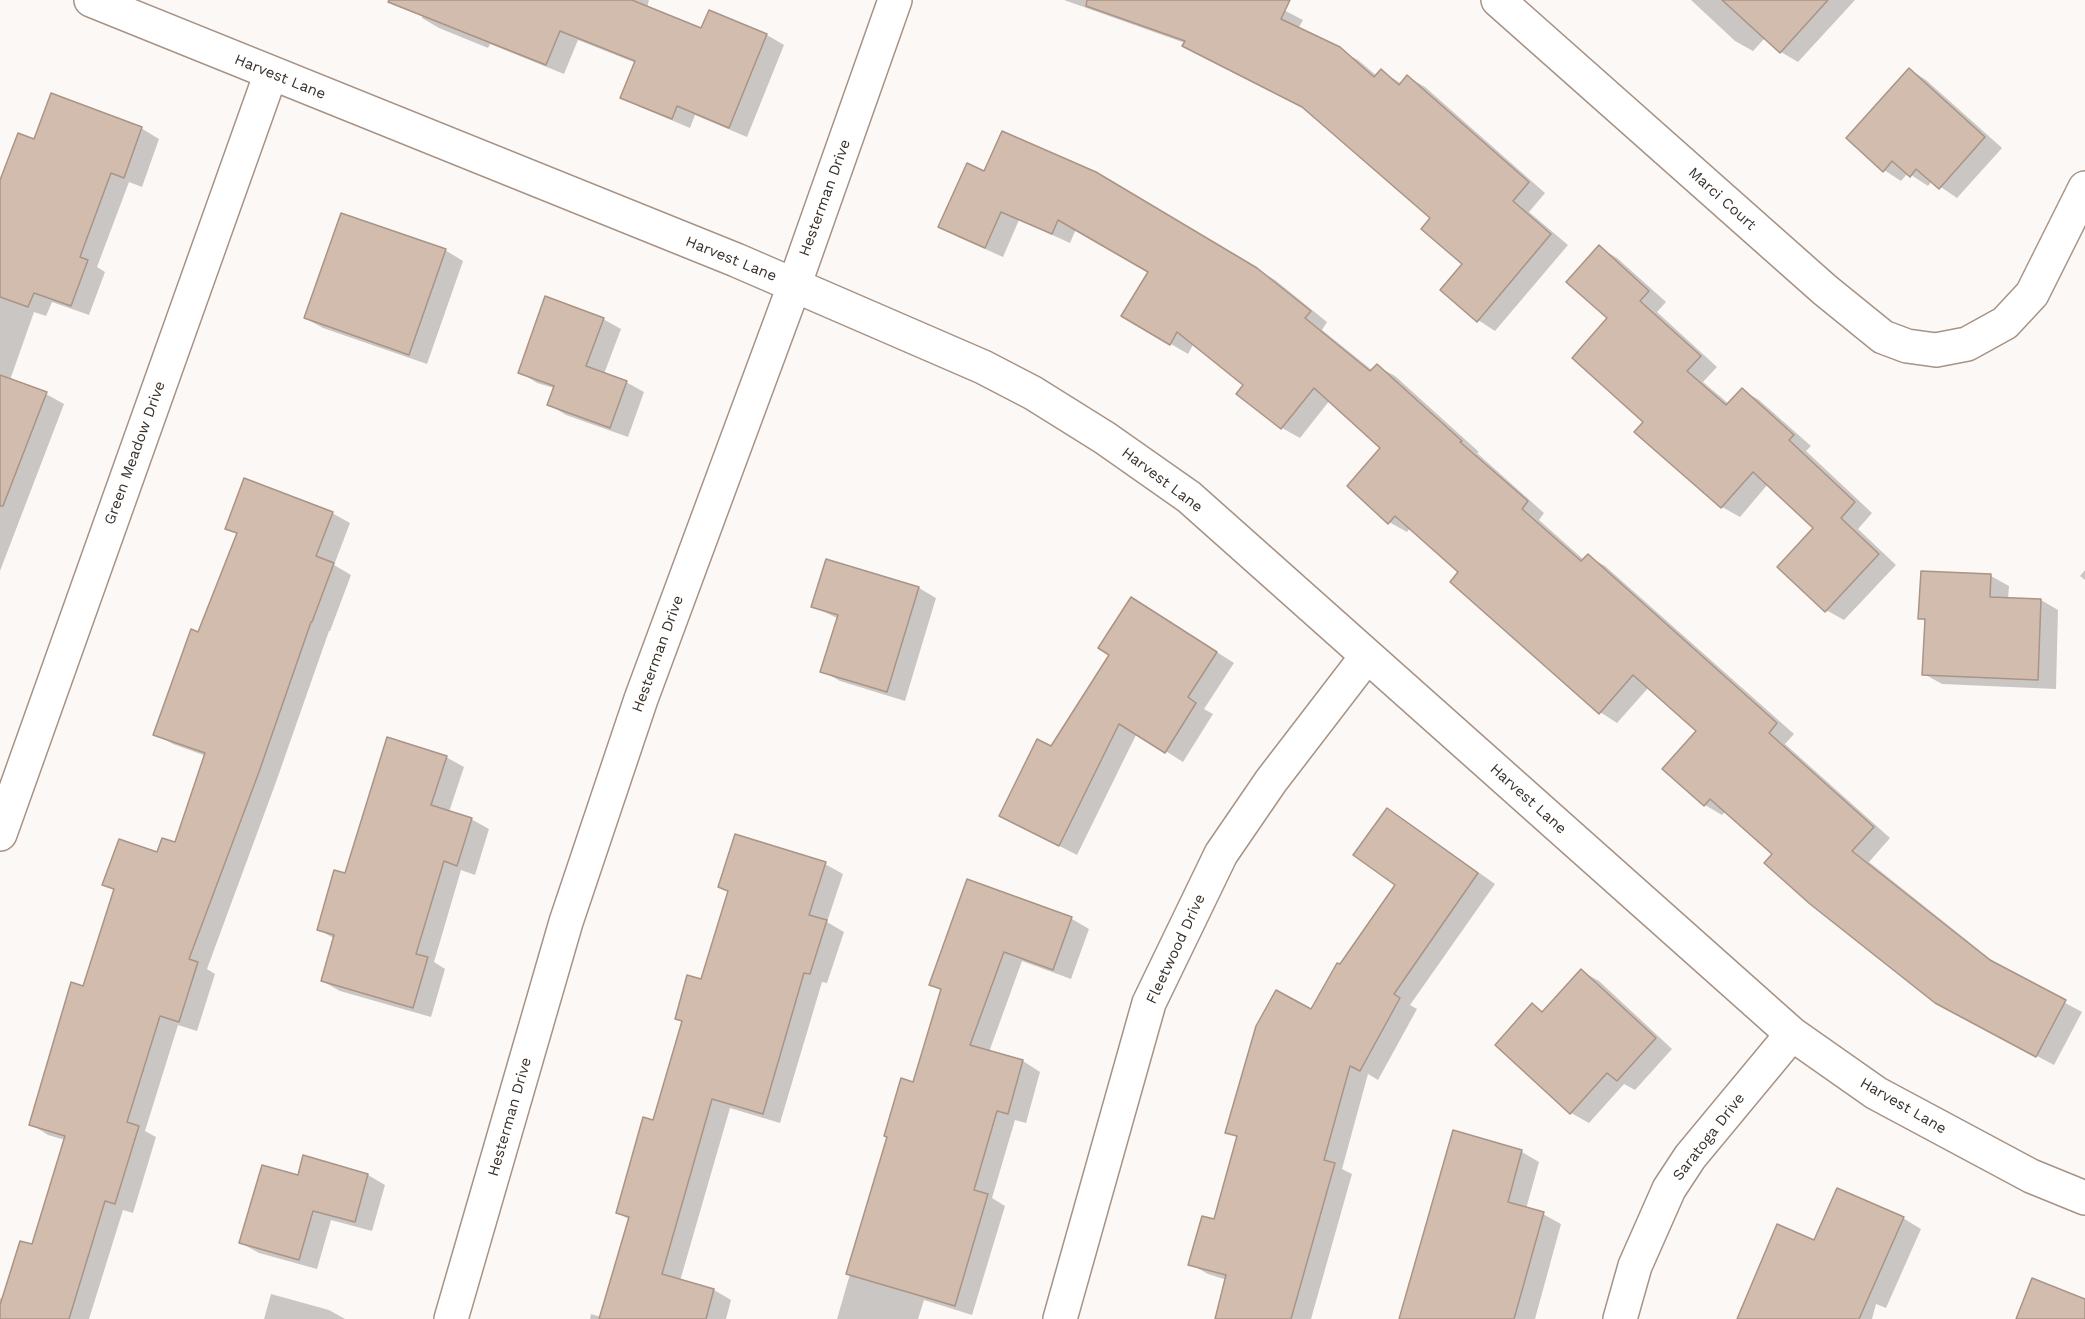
<!DOCTYPE html>
<html>
<head>
<meta charset="utf-8">
<style>
	body { margin:0 }
	canvas { display:block; background:#fcf8f5 }
</style>
</head>
<body>
<canvas width="2085" height="1319"></canvas>
<script>
const c = document.querySelector('canvas').getContext('2d');
c.lineJoin = 'round';
function fill(path, color) { c.fillStyle = color; c.fill(path, 'evenodd'); }
function trace(path, color, width, dash) { c.strokeStyle = color; c.lineWidth = width; c.lineCap = dash ? 'butt' : 'round'; c.setLineDash(dash || []); c.stroke(path); }
function write(font, color, halo, rows, align = 'center') {
  c.font = font + ' "Work Sans",sans-serif'; c.lineWidth = 6; c.setLineDash([]); c.textBaseline = 'middle'; c.strokeStyle = halo; c.fillStyle = color; for (const [text, x, y, turn = 0] of rows) {
    c.save(); c.translate(x, y); c.rotate((+turn || 0) * Math.PI / 180); c.textAlign = isNaN(turn) ? turn : align; if (halo) c.strokeText(text, 0, 0); c.fillText(text, 0, 0); c.restore();
  }
}
fill(new Path2D(`
	M 408,0 L 649,0 L 647,8 L 702,30 L 710,12 L 767,35 L 784,45 L 747,137 L 695,115 L 690,128 L 640,107 L 622,97 L 636,63 L 578,40 L 564,74 L 490,44 L 488,48 L 439,28 L 422,18 L 426,7 Z
	M 1064,0 L 1285,0 L 1280,8 L 1303,20 L 1298,29 L 1358,60 L 1377,76 L 1381,71 L 1402,84 L 1408,77 L 1425,87 L 1545,193 L 1529,212 L 1568,245 L 1495,331 L 1478,320 L 1464,264 L 1432,218 L 1307,109 L 1201,56 L 1184,46 L 1185,43 Z
	M 1691,0 L 1855,0 L 1798,62 L 1781,52 L 1765,38 L 1753,51 L 1735,41 Z
	M 1909,69 L 1926,80 L 2002,148 L 1957,198 L 1932,181 L 1928,186 L 1908,173 L 1901,181 L 1884,170 Z
	M 141,128 L 159,139 L 142,187 L 129,182 L 97,267 L 105,272 L 89,315 L 52,302 L 46,316 L 34,312 L 10,380 L 46,394 L 64,404 L 0,571 L 0,185 L 35,141 Z
	M 985,173 L 1096,174 L 1275,280 L 1327,322 L 1322,330 L 1373,371 L 1377,366 L 1395,376 L 1479,452 L 1477,453 L 1544,513 L 1539,520 L 1584,560 L 1588,556 L 1605,566 L 1794,734 L 1785,744 L 1890,838 L 1869,862 L 2004,970 L 2082,1012 L 2054,1065 L 1955,1013 L 1726,811 L 1722,815 L 1705,805 L 1698,731 L 1649,687 L 1617,723 L 1600,712 L 1460,572 L 1410,528 L 1407,532 L 1389,522 L 1383,448 L 1330,400 L 1300,438 L 1282,428 L 1238,394 L 1245,385 L 1194,343 L 1188,354 L 1123,316 L 1150,272 L 1076,229 L 1070,243 L 1019,220 L 1003,257 L 958,237 L 940,226 Z
	M 1599,247 L 1617,258 L 1666,302 L 1657,312 L 1717,367 L 1703,382 L 1729,404 L 1742,390 L 1759,400 L 1811,446 L 1806,451 L 1872,513 L 1858,529 L 1896,565 L 1844,620 L 1826,610 L 1815,528 L 1768,484 L 1740,517 L 1722,507 L 1636,432 L 1645,422 L 1609,318 Z
	M 445,250 L 463,261 L 427,364 L 323,328 L 305,318 Z
	M 603,319 L 621,329 L 604,374 L 626,382 L 644,392 L 628,437 L 566,415 L 548,404 L 554,388 L 537,383 L 520,372 Z
	M 332,513 L 350,523 L 334,565 L 351,575 L 330,631 L 329,631 L 276,782 L 207,969 L 215,974 L 197,1031 L 178,1025 L 145,1131 L 156,1137 L 133,1213 L 123,1210 L 89,1319 L 0,1319 L 0,1298 L 4,1299 L 33,1246 L 65,1140 L 48,1135 L 31,1124 L 84,988 L 115,891 L 104,884 L 176,844 L 206,756 L 173,744 L 155,734 L 199,634 L 238,534 L 227,528 Z
	M 2085,570 L 2085,580 L 2080,576 Z
	M 1991,576 L 2009,586 L 2008,599 L 2041,600 L 2058,610 L 2056,689 L 1942,684 L 1924,674 L 1927,622 L 1920,618 Z
	M 919,588 L 936,598 L 905,701 L 840,681 L 822,671 L 839,619 L 812,606 Z
	M 1149,609 L 1234,663 L 1204,709 L 1213,714 L 1183,762 L 1137,733 L 1077,855 L 1001,816 L 1052,748 Z
	M 446,757 L 464,767 L 449,812 L 471,819 L 489,829 L 475,875 L 461,870 L 434,962 L 445,969 L 431,1017 L 340,991 L 322,981 L 335,939 L 318,929 L 346,875 Z
	M 1387,810 L 1405,820 L 1495,884 L 1410,1005 L 1417,1009 L 1378,1080 L 1368,1074 L 1342,1169 L 1352,1174 L 1311,1319 L 1216,1319 L 1227,1280 L 1208,1274 L 1190,1264 L 1215,1221 L 1238,1138 L 1227,1132 L 1397,884 Z
	M 825,864 L 843,874 L 827,922 L 844,932 L 827,983 L 822,982 L 780,1123 L 730,1108 L 680,1281 L 714,1290 L 731,1300 L 726,1319 L 590,1319 L 591,1314 L 601,1317 L 630,1220 L 618,1213 L 654,1122 L 684,1023 L 676,1018 L 702,981 L 729,892 L 720,887 Z
	M 967,881 L 1072,919 L 1089,929 L 1071,979 L 1022,961 L 989,1052 L 1023,1061 L 1040,1072 L 1026,1123 L 1015,1120 L 992,1198 L 1005,1206 L 972,1315 L 924,1300 L 918,1319 L 837,1319 L 850,1274 L 914,1084 L 942,991 L 931,984 Z
	M 1581,971 L 1599,981 L 1672,1049 L 1635,1090 L 1624,1084 L 1589,1123 L 1571,1113 L 1497,1045 L 1532,1005 L 1544,1012 Z
	M 1454,1132 L 1522,1152 L 1539,1162 L 1526,1209 L 1543,1214 L 1561,1224 L 1535,1319 L 1400,1319 Z
	M 368,1175 L 385,1185 L 372,1231 L 331,1220 L 317,1269 L 259,1253 L 241,1243 Z
	M 1903,1218 L 1921,1229 L 1886,1308 L 1876,1304 L 1872,1319 L 1738,1319 L 1741,1307 L 1744,1308 L 1815,1242 Z
	M 271,1294 L 329,1310 L 345,1319 L 264,1319 Z`), '#0003');
const building = new Path2D(`
	M 389,0 L 632,0 L 701,28 L 709,10 L 767,34 L 729,128 L 677,106 L 672,119 L 620,98 L 635,61 L 560,31 L 546,65 L 388,2 Z
	M 1087,0 L 1290,0 L 1281,19 L 1340,47 L 1374,77 L 1381,69 L 1399,85 L 1407,75 L 1529,182 L 1513,201 L 1551,234 L 1477,322 L 1440,290 L 1462,264 L 1421,229 L 1430,218 L 1302,107 L 1182,46 L 1185,41 L 1086,6 Z
	M 1722,0 L 1828,0 L 1780,53 Z
	M 1909,68 L 1985,137 L 1939,189 L 1916,169 L 1910,177 L 1892,161 L 1883,172 L 1846,138 Z
	M 51,93 L 142,127 L 124,178 L 111,173 L 80,257 L 88,260 L 71,306 L 34,293 L 28,307 L 0,297 L 0,180 L 18,133 L 34,139 Z
	M 1002,131 L 1096,172 L 1257,268 L 1311,311 L 1305,318 L 1370,371 L 1377,364 L 1462,441 L 1460,442 L 1528,501 L 1522,509 L 1581,561 L 1588,554 L 1777,723 L 1769,733 L 1874,827 L 1852,851 L 1990,960 L 2066,1000 L 2036,1057 L 1935,1003 L 1810,904 L 1764,863 L 1772,854 L 1710,799 L 1704,806 L 1662,769 L 1696,731 L 1633,675 L 1599,714 L 1450,582 L 1458,572 L 1395,516 L 1388,524 L 1347,486 L 1380,448 L 1314,388 L 1281,429 L 1236,394 L 1243,385 L 1177,332 L 1170,345 L 1121,316 L 1148,272 L 1058,220 L 1052,234 L 1001,212 L 985,248 L 938,227 L 967,163 L 984,171 Z
	M 341,213 L 446,249 L 409,355 L 304,318 Z
	M 1599,245 L 1649,291 L 1640,301 L 1701,356 L 1687,371 L 1726,405 L 1742,388 L 1794,435 L 1789,440 L 1855,502 L 1841,518 L 1879,554 L 1825,612 L 1777,567 L 1813,528 L 1753,472 L 1721,508 L 1634,432 L 1643,422 L 1572,358 L 1607,318 L 1566,282 Z
	M 545,296 L 604,318 L 586,366 L 627,381 L 610,428 L 547,405 L 554,386 L 518,373 Z
	M 0,375 L 47,392 L 3,506 L 0,506 Z
	M 244,478 L 333,512 L 316,556 L 334,563 L 312,622 L 311,622 L 259,772 L 189,959 L 198,962 L 179,1022 L 160,1016 L 127,1122 L 139,1126 L 115,1204 L 105,1201 L 69,1319 L 0,1319 L 0,1305 L 20,1241 L 32,1244 L 65,1136 L 29,1125 L 71,982 L 83,986 L 114,889 L 102,885 L 119,839 L 157,852 L 162,838 L 175,842 L 205,753 L 153,735 L 191,629 L 198,632 L 237,533 L 225,529 Z
	M 826,559 L 919,587 L 887,692 L 820,672 L 838,615 L 811,607 Z
	M 1921,571 L 1991,574 L 1990,597 L 2041,599 L 2038,680 L 1922,675 L 1925,619 L 1918,619 Z
	M 1131,597 L 1217,652 L 1188,697 L 1196,703 L 1165,753 L 1119,724 L 1059,846 L 999,816 L 1037,739 L 1051,746 L 1109,655 L 1098,648 Z
	M 387,737 L 447,756 L 431,805 L 472,818 L 457,866 L 444,861 L 416,954 L 428,957 L 413,1008 L 321,981 L 334,935 L 317,930 L 334,870 L 345,873 Z
	M 1387,808 L 1478,873 L 1394,994 L 1400,998 L 1360,1071 L 1350,1066 L 1324,1160 L 1335,1163 L 1291,1319 L 1215,1319 L 1226,1275 L 1188,1265 L 1202,1216 L 1214,1219 L 1237,1136 L 1225,1133 L 1256,1026 L 1276,990 L 1311,1009 L 1337,963 L 1340,964 L 1395,885 L 1353,855 Z
	M 735,834 L 826,862 L 809,915 L 827,920 L 810,974 L 804,973 L 763,1114 L 712,1099 L 662,1274 L 714,1289 L 706,1319 L 599,1319 L 629,1217 L 616,1213 L 643,1117 L 653,1120 L 682,1021 L 675,1019 L 687,975 L 701,979 L 728,891 L 718,887 Z
	M 967,879 L 1072,917 L 1053,970 L 1004,952 L 970,1045 L 1023,1060 L 1008,1114 L 997,1111 L 974,1190 L 988,1194 L 955,1306 L 846,1274 L 887,1137 L 884,1136 L 901,1078 L 913,1082 L 941,989 L 929,985 Z
	M 1581,969 L 1656,1038 L 1617,1081 L 1607,1073 L 1570,1114 L 1495,1045 L 1532,1003 L 1542,1012 Z
	M 1453,1130 L 1522,1150 L 1508,1202 L 1544,1212 L 1514,1319 L 1399,1319 Z
	M 303,1155 L 368,1174 L 355,1222 L 313,1211 L 299,1260 L 239,1243 L 262,1165 L 298,1175 Z
	M 1837,1188 L 1904,1217 L 1859,1319 L 1737,1319 L 1777,1224 L 1814,1240 Z
	M 2032,1278 L 2085,1299 L 2085,1319 L 2016,1319 Z`);
fill(building, '#d1bcae');
trace(building, '#a99486', 1.5);
const minor = new Path2D(`
	M 91,0 L 736,260 L 983,367 L 1033,393 L 1105,438 L 1189,497 L 1792,1034 L 1876,1093 L 2031,1176 L 2085,1198
	M 1498,0 L 1825,290 L 1883,337 L 1907,346 L 1936,350 L 1967,344 L 2005,323 L 2032,294 L 2085,188
	M 0,834 L 271,73
	M 451,1319 L 566,922 L 641,699 L 794,286 L 895,0
	M 1060,1319 L 1149,1003 L 1221,854 L 1271,781 L 1367,656
	M 1620,1319 L 1635,1266 L 1669,1189 L 1690,1157 L 1792,1034`);
trace(minor, '#a79385', 36);
trace(minor, '#fff', 33);
write('15px', '#39312b', '#fff', [
	["Harvest Lane",280,77,22],
	["Hesterman Drive",825,198,-70],
	["Marci Court",1722,199,42],
	["Harvest Lane",731,259,22],
	["Green Meadow Drive",135,453,-70],
	["Harvest Lane",1162,480,37],
	["Hesterman Drive",658,654,-70],
	["Harvest Lane",1528,799,42],
	["Fleetwood Drive",1176,949,-65],
	["Harvest Lane",1903,1106,30],
	["Hesterman Drive",510,1117,-74],
	["Saratoga Drive",1709,1137,-52]
]);
</script>
</body>
</html>
